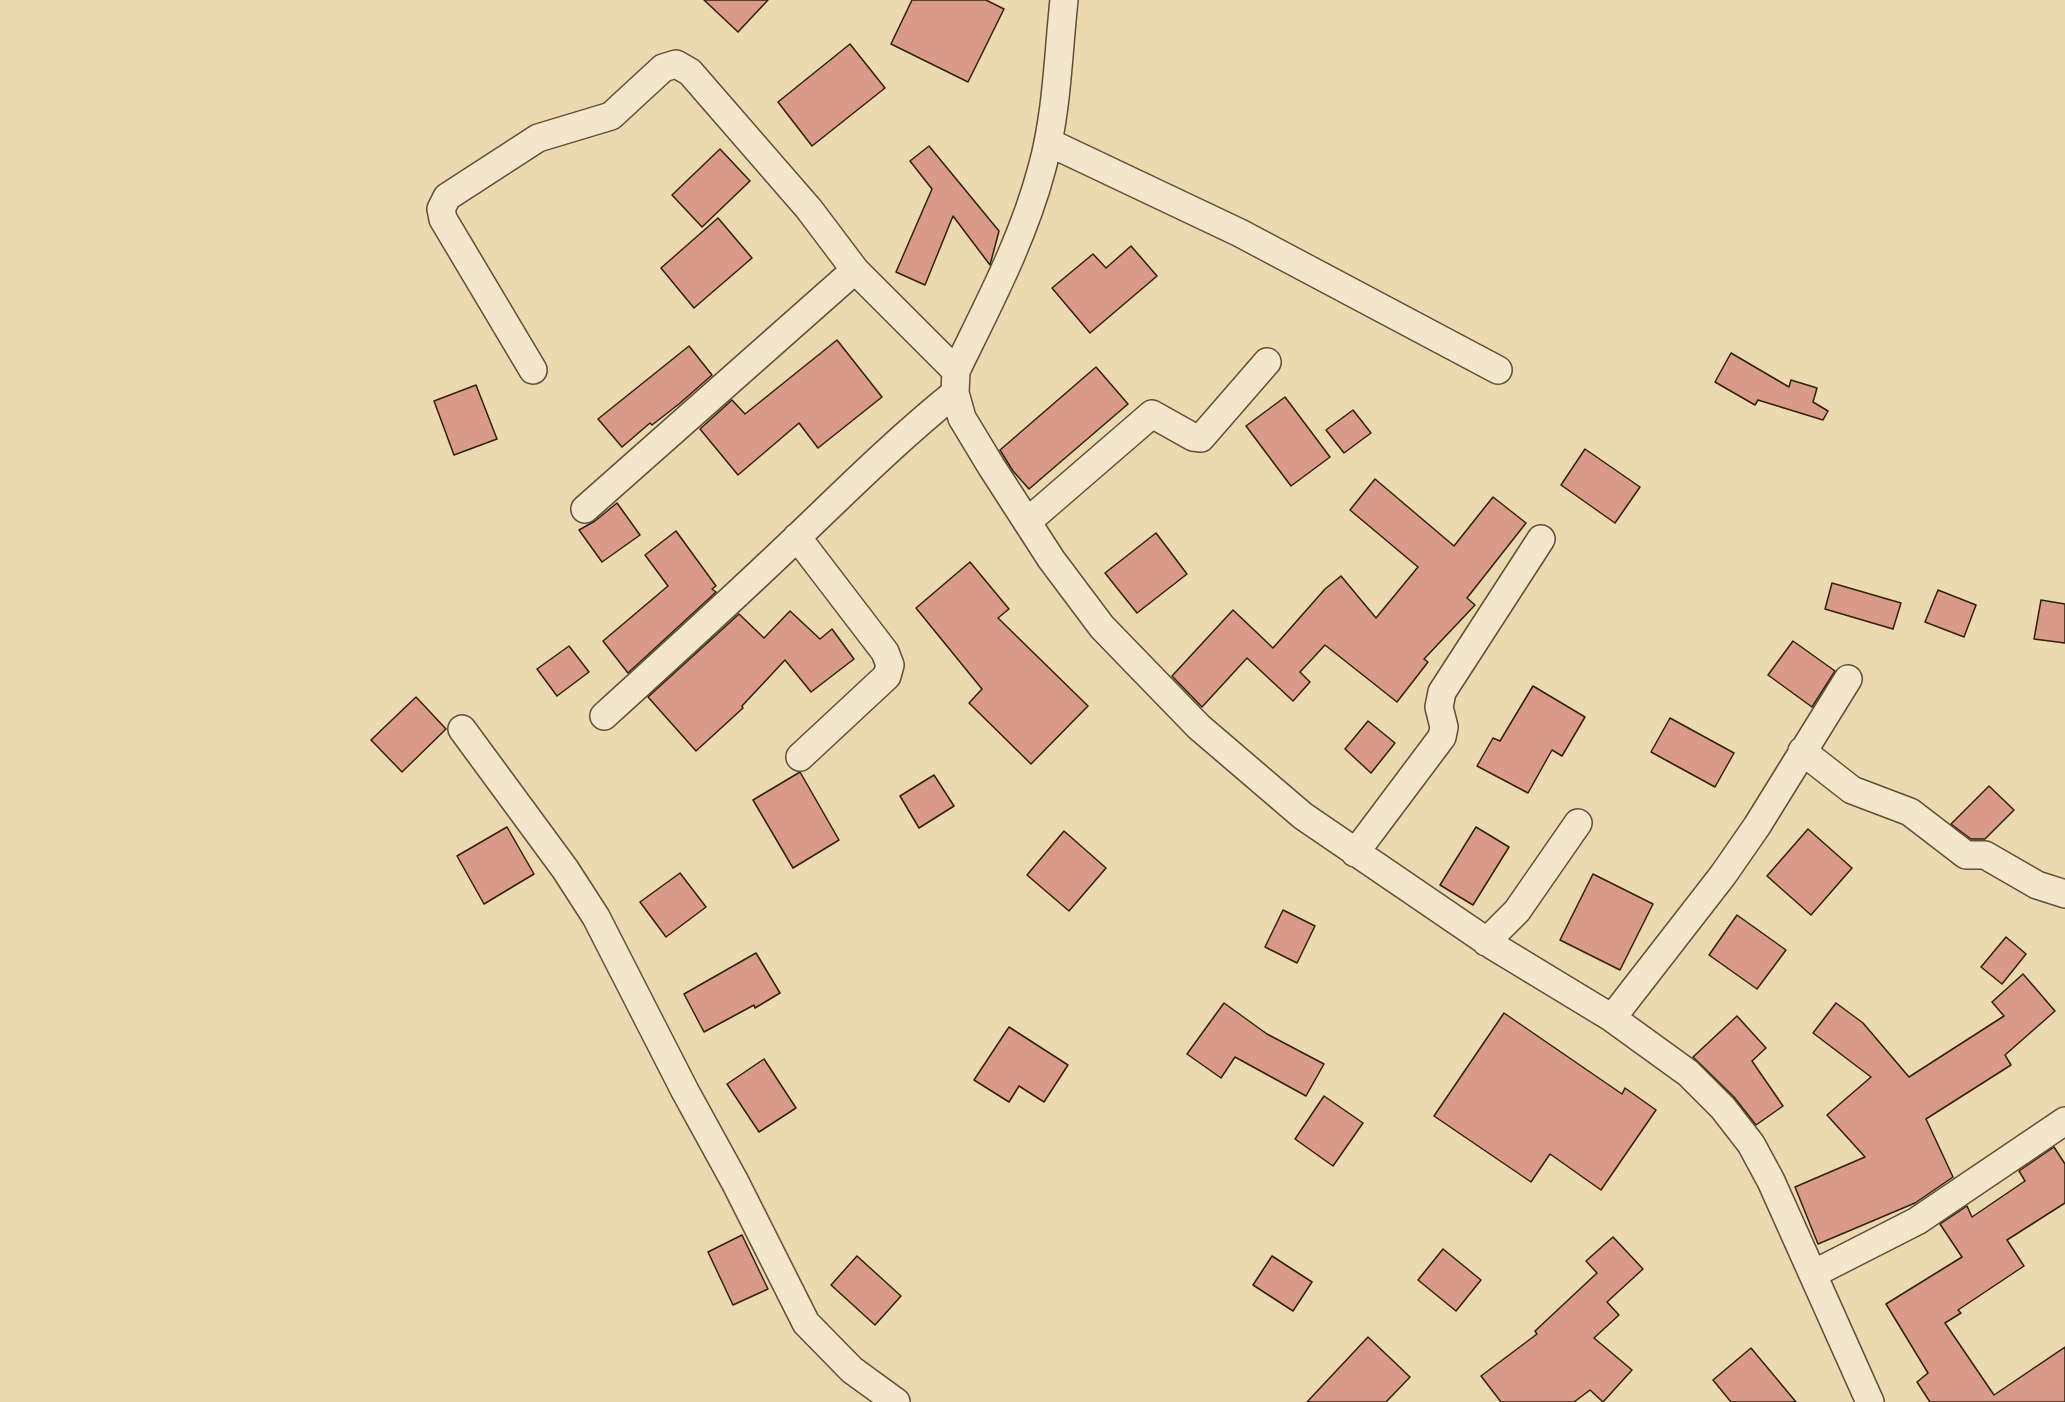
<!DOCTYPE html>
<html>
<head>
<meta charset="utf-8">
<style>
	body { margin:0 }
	canvas { display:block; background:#ecd9b0 }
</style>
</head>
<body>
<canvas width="2065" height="1402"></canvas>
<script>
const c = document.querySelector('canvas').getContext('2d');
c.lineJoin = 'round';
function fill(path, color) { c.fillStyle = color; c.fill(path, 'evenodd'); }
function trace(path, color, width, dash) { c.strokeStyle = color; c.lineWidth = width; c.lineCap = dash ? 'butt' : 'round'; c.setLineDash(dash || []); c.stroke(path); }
const building = new Path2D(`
	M 704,0 L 768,0 L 738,32 Z
	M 912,0 L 986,0 L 1004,9 L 968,82 L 891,44 Z
	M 850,44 L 885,88 L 812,146 L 778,102 Z
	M 929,146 L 999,231 L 990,265 L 953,216 L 925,285 L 896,272 L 932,189 L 910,161 Z
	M 720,149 L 750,181 L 702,227 L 672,195 Z
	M 718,218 L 752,258 L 694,308 L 661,268 Z
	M 1131,246 L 1157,276 L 1090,333 L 1052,288 L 1093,254 L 1106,268 Z
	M 837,340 L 882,397 L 818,448 L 799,423 L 738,475 L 700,429 L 732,400 L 745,414 Z
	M 689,346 L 712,375 L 679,404 L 652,425 L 650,423 L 622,447 L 598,419 Z
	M 1731,353 L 1789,387 L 1791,380 L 1817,388 L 1813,402 L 1828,411 L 1823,420 L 1758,400 L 1755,405 L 1715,382 Z
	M 1096,367 L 1128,404 L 1029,489 L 1013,471 L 1000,450 Z
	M 476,385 L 497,439 L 454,455 L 434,401 Z
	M 1285,397 L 1330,457 L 1291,486 L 1246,426 Z
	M 1353,410 L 1371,433 L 1344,453 L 1326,430 Z
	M 1585,449 L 1640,487 L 1615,523 L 1561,485 Z
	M 1375,479 L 1454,546 L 1493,497 L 1526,523 L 1467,598 L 1475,605 L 1424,659 L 1428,662 L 1397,702 L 1325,645 L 1300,672 L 1310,682 L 1293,701 L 1247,658 L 1202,707 L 1172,676 L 1233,610 L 1273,648 L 1325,589 L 1341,576 L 1376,618 L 1418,567 L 1350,510 Z
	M 617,503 L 640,535 L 602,562 L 579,530 L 595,521 Z
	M 676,531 L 716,586 L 712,589 L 716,592 L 628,673 L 603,641 L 668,586 L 645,555 Z
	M 1156,533 L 1187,574 L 1137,613 L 1105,573 Z
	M 970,562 L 1009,609 L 998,618 L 1088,706 L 1031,764 L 969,703 L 982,689 L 916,608 Z
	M 1832,583 L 1901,603 L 1893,629 L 1825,609 Z
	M 1938,590 L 1976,605 L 1964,637 L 1925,622 Z
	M 2041,600 L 2065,604 L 2065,643 L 2034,639 Z
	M 790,611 L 820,639 L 832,629 L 854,659 L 811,692 L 785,660 L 742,706 L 743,708 L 696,751 L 648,697 L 739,614 L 764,638 Z
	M 1793,641 L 1835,671 L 1812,707 L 1768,675 Z
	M 569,646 L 589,672 L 557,696 L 537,669 Z
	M 1533,686 L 1585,717 L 1562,756 L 1552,750 L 1528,793 L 1477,766 L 1493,738 L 1500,741 Z
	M 416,697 L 446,729 L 402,772 L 371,740 Z
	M 1670,718 L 1734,753 L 1715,787 L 1651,752 Z
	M 1368,721 L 1395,743 L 1371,773 L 1345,749 Z
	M 800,772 L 839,840 L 793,868 L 753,800 Z
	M 934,775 L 954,806 L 919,828 L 900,796 Z
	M 1989,786 L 2014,810 L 1985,839 L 1971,839 L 1951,824 Z
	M 507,827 L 534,874 L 484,904 L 457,856 Z
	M 1476,827 L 1509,847 L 1473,905 L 1440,885 Z
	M 1808,829 L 1852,868 L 1811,915 L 1767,876 Z
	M 1064,831 L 1106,868 L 1069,911 L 1027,875 Z
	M 680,873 L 706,907 L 666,937 L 640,902 Z
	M 1593,874 L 1653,904 L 1620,970 L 1560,940 Z
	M 1283,910 L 1315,926 L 1297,963 L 1265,947 Z
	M 1737,915 L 1786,950 L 1757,989 L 1709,955 Z
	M 2006,937 L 2026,954 L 2002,984 L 1981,967 Z
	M 756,953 L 780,993 L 755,1008 L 754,1005 L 704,1032 L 684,994 Z
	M 2023,974 L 2055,1011 L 2005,1055 L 2011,1065 L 1926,1119 L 1953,1177 L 1915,1203 L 1818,1244 L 1795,1187 L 1865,1157 L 1827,1115 L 1871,1077 L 1813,1033 L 1836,1003 L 1863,1023 L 1909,1077 L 2004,1016 L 1992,1002 Z
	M 1224,1003 L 1267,1034 L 1324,1064 L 1306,1096 L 1235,1057 L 1221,1078 L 1187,1054 Z
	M 1504,1013 L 1622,1094 L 1625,1088 L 1656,1110 L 1601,1190 L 1550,1154 L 1531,1182 L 1434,1116 Z
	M 1737,1016 L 1766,1048 L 1752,1061 L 1783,1106 L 1756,1125 L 1734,1097 L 1693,1057 Z
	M 1009,1027 L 1068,1065 L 1044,1102 L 1019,1086 L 1009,1102 L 974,1080 Z
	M 764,1059 L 796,1108 L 759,1132 L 727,1084 Z
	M 1324,1096 L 1363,1123 L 1333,1166 L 1295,1139 Z
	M 2054,1147 L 2065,1164 L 2065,1203 L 2007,1240 L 2024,1266 L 1958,1310 L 1961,1313 L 1945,1323 L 1994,1395 L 2065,1347 L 2065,1402 L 1930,1402 L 1917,1382 L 1928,1373 L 1886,1304 L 1962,1257 L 1940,1224 L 1967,1206 L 1972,1217 L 2025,1181 L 2019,1171 Z
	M 742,1235 L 768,1289 L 733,1305 L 708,1252 Z
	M 1613,1237 L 1643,1269 L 1607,1302 L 1619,1315 L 1594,1338 L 1632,1370 L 1603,1402 L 1590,1390 L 1574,1402 L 1501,1402 L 1481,1376 L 1537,1334 L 1535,1331 L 1597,1273 L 1586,1261 Z
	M 1443,1249 L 1481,1280 L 1456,1311 L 1418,1280 Z
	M 857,1256 L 901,1296 L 875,1325 L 831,1285 Z
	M 1272,1256 L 1312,1282 L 1293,1311 L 1253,1285 Z
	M 1368,1337 L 1410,1377 L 1386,1402 L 1307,1402 Z
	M 1751,1348 L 1796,1402 L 1731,1402 L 1713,1380 Z`);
fill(building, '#da9a8a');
trace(building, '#30210b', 1.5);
const minor = new Path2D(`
	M 1064,0 C 1058,56 1057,114 1042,168 C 1023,240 988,305 956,371 L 955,393 L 962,418 L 991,466 L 1051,559 L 1102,627 L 1199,727 L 1303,816 L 1495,947 L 1612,1018 L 1688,1073 L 1723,1108 L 1751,1144 L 1771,1181 L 1870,1402
	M 1048,142 L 1240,233 L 1498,370
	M 533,370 L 443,219 L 441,209 L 447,197 L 538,138 L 611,116 L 663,68 L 676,64 L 690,72 L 809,209 L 855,270 L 956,371
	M 585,509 L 855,270
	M 1027,522 L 1152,414 L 1193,437 L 1201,438 L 1267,362
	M 797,537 L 885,652 L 890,665 L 887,676 L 800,757
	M 604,716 C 659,666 714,616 768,565 C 830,507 889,446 955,393
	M 462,729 L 565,869 L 596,917 L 685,1091 L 735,1182 L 806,1323 L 852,1370 L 896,1402
	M 1802,751 L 1852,790 L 1910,812 L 1966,855 L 1985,855 L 2037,885 L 2065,894
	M 1355,853 L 1442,737 L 1444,727 L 1439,707 L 1442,692 L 1541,539
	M 1486,942 L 1517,911 L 1578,823
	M 1612,1018 L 1723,875 L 1757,826 L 1848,679
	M 1813,1274 L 1917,1221 L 2065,1121`);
trace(minor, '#5f4f34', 30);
trace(minor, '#f3e6cc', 27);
</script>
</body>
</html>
